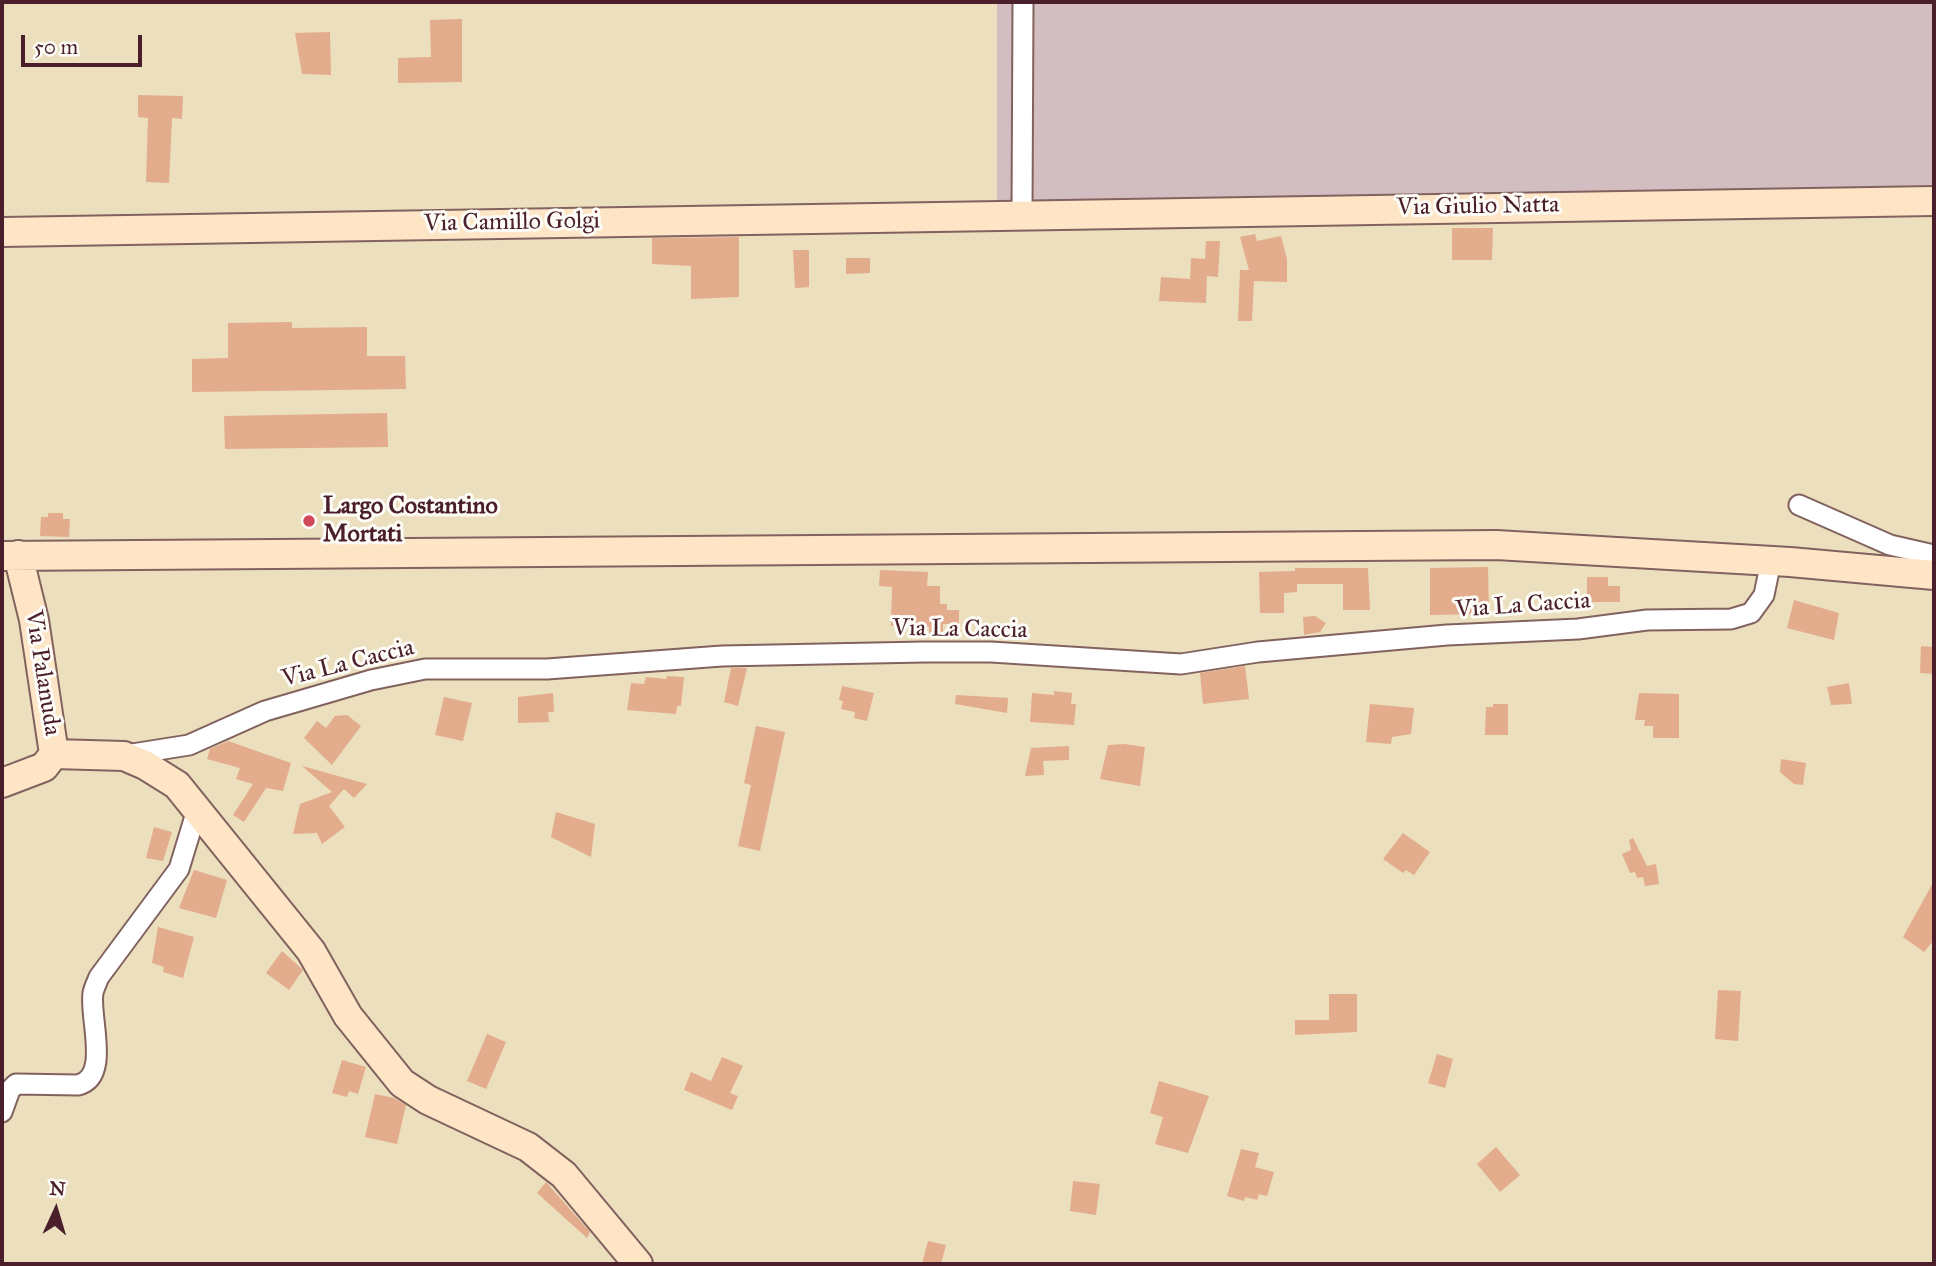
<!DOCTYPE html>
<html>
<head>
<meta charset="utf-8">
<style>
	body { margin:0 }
	#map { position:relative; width:1936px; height:1266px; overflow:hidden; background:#ebdfbd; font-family:"IM FELL Great Primer",serif }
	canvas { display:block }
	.frame { position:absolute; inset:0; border:4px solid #4a1f2b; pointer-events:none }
	.north { position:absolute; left:21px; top:1175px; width:70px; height:70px; -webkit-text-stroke:5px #fdfcf7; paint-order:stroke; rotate:4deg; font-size:19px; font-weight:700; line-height:28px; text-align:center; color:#4a1f2b }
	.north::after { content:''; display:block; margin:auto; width:24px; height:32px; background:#4a1f2b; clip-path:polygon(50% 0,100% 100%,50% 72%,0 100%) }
	.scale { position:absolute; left:21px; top:35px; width:121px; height:32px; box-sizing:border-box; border:4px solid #4a1f2b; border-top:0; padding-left:9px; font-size:21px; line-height:24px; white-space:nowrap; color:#4a1f2b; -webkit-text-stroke:5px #fdfcf7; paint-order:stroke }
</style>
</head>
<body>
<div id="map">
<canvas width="1936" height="1266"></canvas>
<div class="frame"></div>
<div class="north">N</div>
<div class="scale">50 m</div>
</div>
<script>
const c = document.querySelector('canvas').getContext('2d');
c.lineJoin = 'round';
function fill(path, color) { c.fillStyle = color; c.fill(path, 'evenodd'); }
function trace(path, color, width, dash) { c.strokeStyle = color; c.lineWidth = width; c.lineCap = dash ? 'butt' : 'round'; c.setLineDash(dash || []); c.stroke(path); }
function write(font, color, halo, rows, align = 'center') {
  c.font = font + ' "IM FELL Great Primer",serif'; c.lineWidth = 6; c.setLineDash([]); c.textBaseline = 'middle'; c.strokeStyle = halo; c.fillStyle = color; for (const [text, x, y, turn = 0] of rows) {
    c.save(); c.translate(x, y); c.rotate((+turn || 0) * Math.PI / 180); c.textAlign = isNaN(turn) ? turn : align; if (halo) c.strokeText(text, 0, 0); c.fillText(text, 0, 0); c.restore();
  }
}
fill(new Path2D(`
	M 997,2 L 1934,2 L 1934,190 L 997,202 Z`), '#d2bec1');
fill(new Path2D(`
	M 462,19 L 462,82 L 398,83 L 398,58 L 431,57 L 430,20 Z
	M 330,32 L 331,75 L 302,74 L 295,33 Z
	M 138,95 L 183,96 L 182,119 L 172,118 L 169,183 L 146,182 L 148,118 L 138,117 Z
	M 1452,228 L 1493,228 L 1492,260 L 1452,260 Z
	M 1255,234 L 1257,241 L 1281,236 L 1287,259 L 1287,282 L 1254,281 L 1252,321 L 1238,321 L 1240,270 L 1249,270 L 1240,237 Z
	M 739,237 L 739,297 L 691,299 L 691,266 L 652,264 L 652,238 Z
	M 1206,241 L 1220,241 L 1218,277 L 1207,276 L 1206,303 L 1159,301 L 1161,277 L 1190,279 L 1191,258 L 1205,259 Z
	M 793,250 L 809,250 L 809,287 L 795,288 Z
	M 846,258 L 870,258 L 870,273 L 846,274 Z
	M 292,322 L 292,328 L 367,327 L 367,356 L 405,356 L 406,389 L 192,392 L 192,359 L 228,358 L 228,323 Z
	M 387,413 L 388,447 L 225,449 L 224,416 Z
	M 48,513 L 63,513 L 63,519 L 70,519 L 69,537 L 40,536 L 41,517 L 48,517 Z
	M 1488,567 L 1489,614 L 1430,615 L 1430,568 Z
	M 1295,568 L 1368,568 L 1370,610 L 1343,610 L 1343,584 L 1297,584 L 1297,592 L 1284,593 L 1284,613 L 1260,613 L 1259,572 L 1295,571 Z
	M 880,570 L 928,572 L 927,586 L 940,586 L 940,604 L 947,604 L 947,610 L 959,610 L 959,624 L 943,624 L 943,635 L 929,636 L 929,627 L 891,626 L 892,587 L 879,586 Z
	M 1587,577 L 1608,577 L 1608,586 L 1620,586 L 1620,602 L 1587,602 Z
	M 1794,600 L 1839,613 L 1834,640 L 1787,628 Z
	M 1315,616 L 1326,623 L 1320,632 L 1304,635 L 1303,617 Z
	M 1921,646 L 1934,647 L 1934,674 L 1920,673 Z
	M 1245,666 L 1249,699 L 1203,704 L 1200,673 Z
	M 731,668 L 747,668 L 738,706 L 724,702 Z
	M 667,676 L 684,677 L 681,706 L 677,706 L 676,714 L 627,710 L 631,683 L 644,684 L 646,677 L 666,679 Z
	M 1849,683 L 1852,704 L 1831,705 L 1827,687 Z
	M 842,686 L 874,693 L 867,721 L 854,718 L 855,712 L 841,709 L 843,701 L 839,700 Z
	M 1054,691 L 1072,693 L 1071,704 L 1076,704 L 1074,725 L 1030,722 L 1032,693 L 1054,695 Z
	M 553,693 L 554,712 L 548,712 L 549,722 L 518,723 L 518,697 Z
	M 1639,693 L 1679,694 L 1679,738 L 1653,738 L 1653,726 L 1644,726 L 1645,720 L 1635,720 Z
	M 956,695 L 1008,698 L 1007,713 L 955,704 Z
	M 444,697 L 472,703 L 463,741 L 435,735 Z
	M 1370,704 L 1414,708 L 1411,734 L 1392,737 L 1391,744 L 1366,742 Z
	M 1493,704 L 1508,704 L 1508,735 L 1485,735 L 1486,707 L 1493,707 Z
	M 347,715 L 361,726 L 332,765 L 304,738 L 317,721 L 326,728 L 335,716 Z
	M 756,726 L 785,732 L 760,851 L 738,846 L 751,785 L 744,783 Z
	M 228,741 L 291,763 L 283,791 L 266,788 L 244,822 L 233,815 L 253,784 L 236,779 L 240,768 L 207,759 L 210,749 Z
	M 1124,744 L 1145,747 L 1140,786 L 1100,779 L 1108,745 Z
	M 1069,746 L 1069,760 L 1043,761 L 1044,775 L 1025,776 L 1031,748 Z
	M 1781,759 L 1806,763 L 1803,785 L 1794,784 L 1780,772 Z
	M 302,766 L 367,784 L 354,798 L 344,789 L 329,806 L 345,827 L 322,844 L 317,833 L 293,834 L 300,804 L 332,792 Z
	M 556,812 L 595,824 L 591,857 L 551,837 Z
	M 154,827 L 172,832 L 163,861 L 146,858 Z
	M 1403,833 L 1430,852 L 1414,875 L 1406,870 L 1403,873 L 1383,859 Z
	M 1633,838 L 1647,866 L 1656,864 L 1659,884 L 1645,886 L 1643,877 L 1637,878 L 1635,872 L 1630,873 L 1622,854 L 1631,850 L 1629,840 Z
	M 194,870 L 227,880 L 216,918 L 179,908 Z
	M 1934,881 L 1934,940 L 1924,952 L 1903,937 Z
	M 158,927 L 194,937 L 183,978 L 163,972 L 164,967 L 152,963 Z
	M 282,951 L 303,970 L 289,990 L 266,973 Z
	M 1718,990 L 1741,991 L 1738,1041 L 1715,1039 Z
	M 1329,994 L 1357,994 L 1357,1032 L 1295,1035 L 1295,1020 L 1329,1020 Z
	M 487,1034 L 506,1042 L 486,1089 L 467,1081 Z
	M 1437,1054 L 1453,1059 L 1445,1088 L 1428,1083 Z
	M 722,1057 L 743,1066 L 730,1093 L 738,1096 L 732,1110 L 684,1090 L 691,1072 L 711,1081 Z
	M 342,1060 L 366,1067 L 358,1094 L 349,1091 L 347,1097 L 332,1093 Z
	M 1159,1081 L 1209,1096 L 1188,1153 L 1155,1144 L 1163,1117 L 1150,1113 Z
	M 375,1094 L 394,1098 L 406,1105 L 397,1144 L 365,1137 Z
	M 1496,1147 L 1520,1175 L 1500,1192 L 1477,1164 Z
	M 1241,1149 L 1259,1153 L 1255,1167 L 1274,1172 L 1267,1196 L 1259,1194 L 1257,1200 L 1245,1197 L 1244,1201 L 1227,1196 Z
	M 1073,1181 L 1100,1184 L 1096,1215 L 1070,1211 Z
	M 546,1182 L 590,1232 L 587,1238 L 537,1193 Z
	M 928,1241 L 946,1245 L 941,1264 L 922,1264 Z`), '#e3ac8d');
const street = new Path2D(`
	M 1022,214 L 1023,2
	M 1799,505 L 1890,545 L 1934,555
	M 126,755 L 189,745 L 265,711 L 371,680 L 425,669 L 547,669 L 722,656 L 924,652 L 991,652 L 1181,664 L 1258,652 L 1447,635 L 1578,629 L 1647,620 L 1731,619 L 1751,613 L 1764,595 L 1771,561
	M 2,1112 L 10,1090 L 16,1084 L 78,1085 C 111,1077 89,1018 93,993 C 94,988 97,982 99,977 L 179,869 L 196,813`);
const secondary = new Path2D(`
	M 2,232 L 1934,201
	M 18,555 L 34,620 L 54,754 L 124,756 L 145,765 L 177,785 L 311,951 L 348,1016 L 402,1083 L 428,1100 L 528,1147 L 564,1175 L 638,1264
	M 2,556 L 1496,545 L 1790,562 L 1934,575
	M 2,783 L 44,767 L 54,754`);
trace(street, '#82625e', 23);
trace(secondary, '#82625e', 32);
trace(street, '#fff', 19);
trace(secondary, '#fde5c5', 28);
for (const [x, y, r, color] of [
	[309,521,7,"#d1495b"]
]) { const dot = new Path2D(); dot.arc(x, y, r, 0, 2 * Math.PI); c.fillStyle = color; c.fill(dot); trace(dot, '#fdfcf7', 2.5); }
write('24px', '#4a1f2b', '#fdfcf7', [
	["Via Giulio Natta",1478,207,-1],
	["Via Camillo Golgi",512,223,-1],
	["Via La Caccia",1523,606,-4],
	["Via La Caccia",960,630,1],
	["Via La Caccia",348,664,-14],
	["Via Palanuda",42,673,81]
]);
write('bold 24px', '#4a1f2b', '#fdfcf7', [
	["Largo Costantino",323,507],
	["Mortati",323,535]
], 'left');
</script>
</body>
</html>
